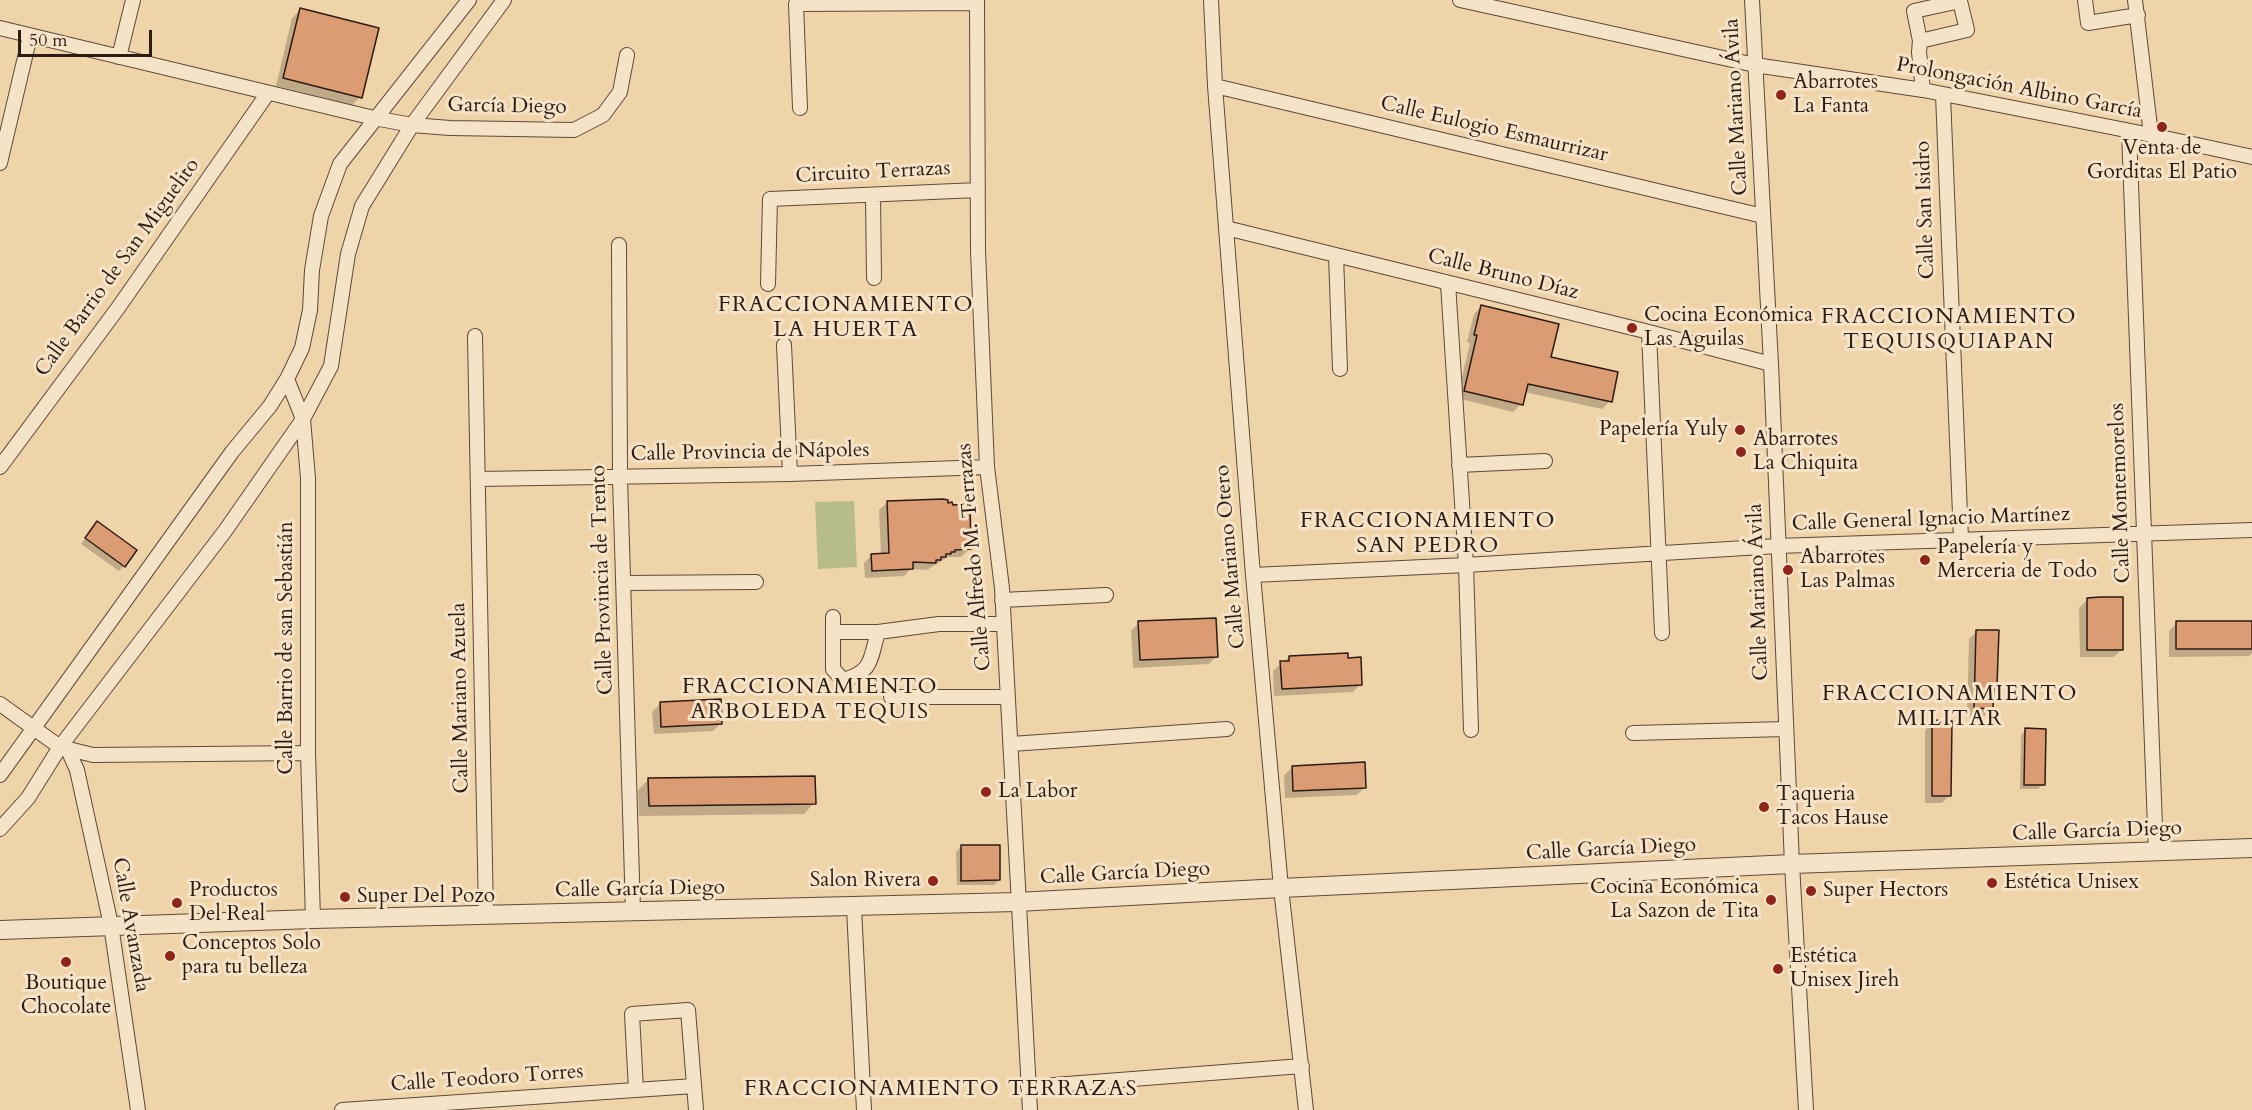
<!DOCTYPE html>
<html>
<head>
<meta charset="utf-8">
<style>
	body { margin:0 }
	#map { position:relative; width:2252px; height:1110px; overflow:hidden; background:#efd4a9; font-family:Cardo,serif }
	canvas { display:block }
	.scale { position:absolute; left:18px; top:30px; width:134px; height:27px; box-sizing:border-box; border:3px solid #2c1c15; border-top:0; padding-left:8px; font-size:18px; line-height:21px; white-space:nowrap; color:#2c1c15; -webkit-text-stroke:4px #f5e3c7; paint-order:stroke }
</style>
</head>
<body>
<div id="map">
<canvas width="2252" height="1110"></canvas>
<div class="scale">50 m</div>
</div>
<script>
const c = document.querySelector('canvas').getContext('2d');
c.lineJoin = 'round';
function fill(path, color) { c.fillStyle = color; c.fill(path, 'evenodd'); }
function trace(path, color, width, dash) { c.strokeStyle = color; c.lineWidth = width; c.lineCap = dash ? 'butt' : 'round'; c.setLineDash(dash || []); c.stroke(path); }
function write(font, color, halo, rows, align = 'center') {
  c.font = font + ' Cardo,serif'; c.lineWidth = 6; c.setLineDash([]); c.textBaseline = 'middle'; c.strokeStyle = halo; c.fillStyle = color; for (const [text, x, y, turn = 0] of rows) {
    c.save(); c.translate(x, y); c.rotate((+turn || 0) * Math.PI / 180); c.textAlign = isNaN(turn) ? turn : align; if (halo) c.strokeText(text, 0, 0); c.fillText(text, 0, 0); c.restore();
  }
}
fill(new Path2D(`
	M 854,501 L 857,567 L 818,569 L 815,502 Z`), '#b6bd8a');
fill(new Path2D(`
	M 300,10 L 360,97 L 352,105 L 276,86 L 292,18 Z
	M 1481,307 L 1549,358 L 1610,401 L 1602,409 L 1524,392 L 1521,404 L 1513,412 L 1457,398 L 1470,343 L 1467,342 L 1474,314 Z
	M 887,503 L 969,549 L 961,557 L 948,557 L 927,570 L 911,569 L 904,576 L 865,578 L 864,563 L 872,555 L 881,555 L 879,510 Z
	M 92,528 L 124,566 L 119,571 L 81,544 Z
	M 2087,600 L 2122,649 L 2114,657 L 2080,657 L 2079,608 Z
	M 2252,622 L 2252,653 L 2249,656 L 2169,657 L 2169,631 L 2177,623 Z
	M 1139,623 L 1217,656 L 1209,664 L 1133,668 L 1131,631 Z
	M 1977,631 L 1996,684 L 1992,688 L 1992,708 L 1984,716 L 1967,716 L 1969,639 Z
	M 1289,657 L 1347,659 L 1361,684 L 1353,692 L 1274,696 L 1273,671 Z
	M 660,704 L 721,723 L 713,731 L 654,734 L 652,712 Z
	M 1933,722 L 1950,795 L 1942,803 L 1925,803 L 1925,730 Z
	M 2026,730 L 2043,784 L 2038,789 L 2020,789 L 2021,735 Z
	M 1292,768 L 1365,787 L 1357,795 L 1285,798 L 1284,775 Z
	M 649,779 L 814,803 L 804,814 L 639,816 L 638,790 Z
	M 961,847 L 999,880 L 994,885 L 957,885 L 956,852 Z`), '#0003');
const building = new Path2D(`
	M 300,8 L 379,28 L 362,98 L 283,78 Z
	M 1481,305 L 1559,324 L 1551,357 L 1618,372 L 1612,402 L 1528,384 L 1523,405 L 1464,391 L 1477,335 L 1474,335 Z
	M 943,499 L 948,500 L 948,503 L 952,502 L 953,505 L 970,504 L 971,549 L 955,550 L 955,552 L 951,552 L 951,554 L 946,554 L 946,557 L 941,557 L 941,560 L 936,560 L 936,563 L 913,562 L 913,569 L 872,571 L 871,554 L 889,553 L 887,501 Z
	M 97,521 L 137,550 L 125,567 L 85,538 Z
	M 2100,597 L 2123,597 L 2123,650 L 2087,650 L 2087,598 Z
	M 1216,618 L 1218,657 L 1140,660 L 1138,621 Z
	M 2176,621 L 2252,621 L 2252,649 L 2176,649 Z
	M 1976,630 L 1999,630 L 1997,685 L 1994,685 L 1993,709 L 1974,708 Z
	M 1348,653 L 1348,658 L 1361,657 L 1362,685 L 1282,689 L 1280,661 L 1289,661 L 1289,656 Z
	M 721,699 L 722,724 L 661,727 L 660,702 Z
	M 1932,720 L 1952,721 L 1951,796 L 1932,796 Z
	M 2025,728 L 2046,729 L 2045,785 L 2024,785 Z
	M 1365,762 L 1366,788 L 1293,791 L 1292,766 Z
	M 815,776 L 816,804 L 649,806 L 648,778 Z
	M 961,845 L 1000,845 L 1000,880 L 961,881 Z`);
fill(building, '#dc9c73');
trace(building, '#2c1c15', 1.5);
const minor = new Path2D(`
	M 977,0 L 978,251 L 987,467 L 1002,588 L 1030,1110
	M 1211,0 L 1215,86 L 1253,575 L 1281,888 L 1306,1110
	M 1460,0 L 1755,65 L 1923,90 L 2151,135 L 2252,157
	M 1752,0 L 1771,364 L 1792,864 L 1806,1110
	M 2085,0 L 2088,23 L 2138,15
	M 2135,0 L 2151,135
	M 0,28 L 374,118 L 412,125 L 450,128 L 574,130 L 603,115 L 620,92 L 627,55
	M 1920,41 L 1967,30 L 1960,1 L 1914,11 L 1920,41 L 1919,52 L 1923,90
	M 119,57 L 133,0
	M 1215,86 L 1763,216
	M 1943,95 L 1961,539
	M 800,108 L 796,4 L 977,3
	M 2129,131 L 2156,853
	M 0,163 L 30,36
	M 873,195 L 874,278
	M 1226,228 L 1649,332 L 1771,364
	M 619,245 L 620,478 L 633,912
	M 1336,255 L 1340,369
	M 1448,283 L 1466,565 L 1471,730
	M 768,284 L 770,199 L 978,190
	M 1649,332 L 1662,633
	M 475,336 L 486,916
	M 784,345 L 790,474
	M 287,379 L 303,419 L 308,478 L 308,753 L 313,919
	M 1459,465 L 1545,461
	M 0,467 L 118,308 L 268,93
	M 478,479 L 790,474 L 987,467
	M 1253,575 L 1466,565 L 1778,546 L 2252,530
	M 624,583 L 756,582
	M 1002,600 L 1106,595
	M 833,617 L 833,669 L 843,680 C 873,672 870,659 878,632
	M 833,632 L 878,632 L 939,624 L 1004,624
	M 891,697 L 1008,697
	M 0,704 L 60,747 L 93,755 L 308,753
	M 1633,733 L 1786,729
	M 1011,744 L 1227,729
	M 68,750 L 77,770 L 111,925 L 138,1110
	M 0,775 L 232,452 L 270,406 L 287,379 L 302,348 L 310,310 L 312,270 L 321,216 L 340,164 L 469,0
	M 0,829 L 28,798 L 60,747 L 225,531 L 303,419 L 331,366 L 348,254 L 362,206 L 412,125 L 504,0
	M 854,908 L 864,1110
	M 1028,1087 L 1302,1066
	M 636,1090 L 632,1014 L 688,1010 L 696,1110
	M 342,1110 L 694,1086`);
const tertiary = new Path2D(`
	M 0,930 L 313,919 L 1017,902 L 1281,888 L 1792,864 L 2252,848`);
trace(minor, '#5d4a3a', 16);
trace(tertiary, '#5d4a3a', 20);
trace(minor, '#f5e3c7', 14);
trace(tertiary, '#f5e3c7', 18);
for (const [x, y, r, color] of [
	[1781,95,6,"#8f2418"],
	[2162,127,6,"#8f2418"],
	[1632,328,6,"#8f2418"],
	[1740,430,6,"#8f2418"],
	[1741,452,6,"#8f2418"],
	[1925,560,6,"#8f2418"],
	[1788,570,6,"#8f2418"],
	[986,792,6,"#8f2418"],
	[1764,807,6,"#8f2418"],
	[933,881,6,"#8f2418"],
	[1992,883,6,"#8f2418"],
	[1811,891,6,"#8f2418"],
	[345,897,6,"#8f2418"],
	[1771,900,6,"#8f2418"],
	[177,903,6,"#8f2418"],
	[170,956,6,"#8f2418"],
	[66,962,6,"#8f2418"],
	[1778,969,6,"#8f2418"]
]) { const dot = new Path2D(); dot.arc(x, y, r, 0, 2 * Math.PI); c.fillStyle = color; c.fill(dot); trace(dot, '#f5e3c7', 2); }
write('21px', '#2c1c15', '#f5e3c7', [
	["Abarrotes",1793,83],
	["La Fanta",1793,107],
	["Venta de",2162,149,"center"],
	["Gorditas El Patio",2162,173,"center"],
	["Cocina Económica",1644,316],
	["Las Aguilas",1644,340],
	["Papelería Yuly",1728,430,"right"],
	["Abarrotes",1753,440],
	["La Chiquita",1753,464],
	["Papelería y",1937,548],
	["Merceria de Todo",1937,572],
	["Abarrotes",1800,558],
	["Las Palmas",1800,582],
	["La Labor",998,792],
	["Taqueria",1776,795],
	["Tacos Hause",1776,819],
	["Salon Rivera",921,881,"right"],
	["Estética Unisex",2004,883],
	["Cocina Económica",1759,888,"right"],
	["La Sazon de Tita",1759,912,"right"],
	["Productos",189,891],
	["Del Real",189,915],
	["Super Hectors",1823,891],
	["Super Del Pozo",357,897],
	["Conceptos Solo",182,944],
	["para tu belleza",182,968],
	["Estética",1790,957],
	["Unisex Jireh",1790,981],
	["Boutique",66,984,"center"],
	["Chocolate",66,1008,"center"]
], 'left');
write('21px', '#2c1c15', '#f5e3c7', [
	["Prolongación Albino García",2019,89,11],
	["García Diego",507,107,1],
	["Calle Mariano Ávila",1737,107,-93],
	["Calle Eulogio Esmaurrizar",1494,130,13],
	["Circuito Terrazas",873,173,-3],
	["Calle San Isidro",1926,210,-92],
	["Calle Barrio de San Miguelito",118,268,-54],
	["Calle Bruno Díaz",1503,275,14],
	["Calle Provincia de Nápoles",750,453,-1],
	["Calle Montemorelos",2121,493,-92],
	["Calle General Ignacio Martínez",1931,520,-2],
	["Calle Alfredo M. Terrazas",975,557,-95],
	["Calle Mariano Otero",1231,557,-95],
	["Calle Provincia de Trento",603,580,-92],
	["Calle Mariano Ávila",1759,592,-92],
	["Calle Barrio de san Sebastián",287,648,-90],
	["Calle Mariano Azuela",461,698,-91],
	["Calle García Diego",2097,832,-2],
	["Calle García Diego",1611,850,-3],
	["Calle García Diego",1125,874,-3],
	["Calle García Diego",640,890,-1],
	["Calle Avanzada",130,925,80],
	["Calle Teodoro Torres",487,1079,-4]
]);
c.letterSpacing = '1.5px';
write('22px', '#2c1c15', '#f5e3c7', [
	["FRACCIONAMIENTO",846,306],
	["LA HUERTA",846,331],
	["FRACCIONAMIENTO",1949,318],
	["TEQUISQUIAPAN",1949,343],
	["FRACCIONAMIENTO",1428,522],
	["SAN PEDRO",1428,547],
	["FRACCIONAMIENTO",810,688],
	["ARBOLEDA TEQUIS",810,713],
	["FRACCIONAMIENTO",1950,695],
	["MILITAR",1950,720],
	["FRACCIONAMIENTO TERRAZAS",941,1090]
]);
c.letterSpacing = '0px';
</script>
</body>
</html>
